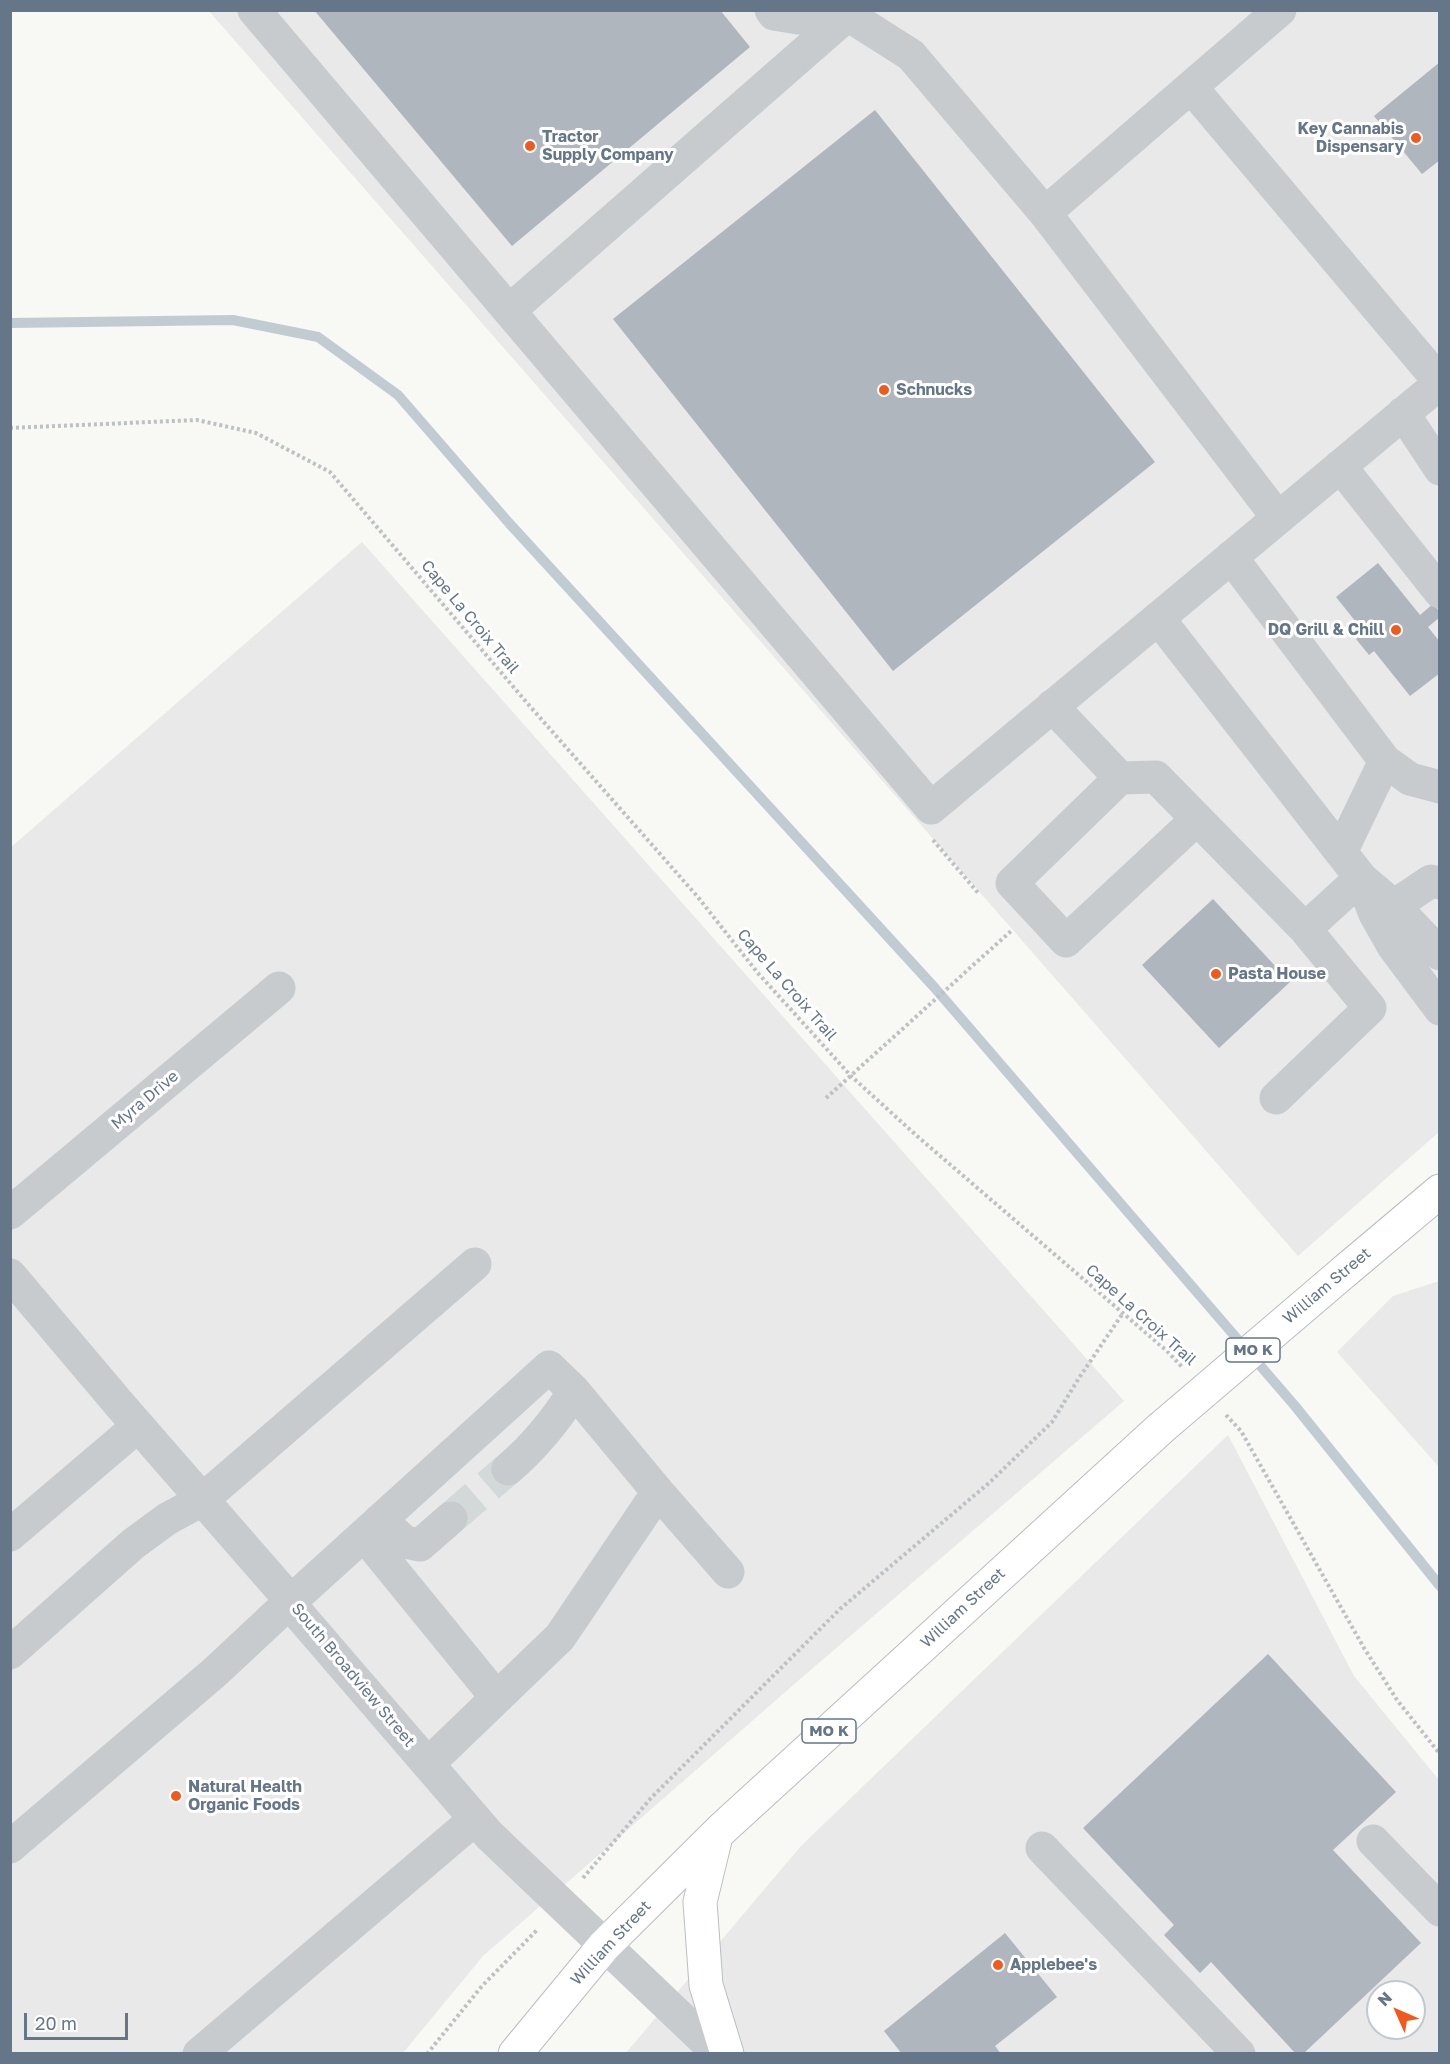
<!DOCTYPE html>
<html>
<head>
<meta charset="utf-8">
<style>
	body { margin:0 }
	#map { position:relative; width:1450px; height:2064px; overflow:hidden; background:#f8f8f4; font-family:"Golos Text",sans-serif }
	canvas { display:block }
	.frame { position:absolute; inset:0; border:12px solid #647688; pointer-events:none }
	.north { position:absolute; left:1366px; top:1980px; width:60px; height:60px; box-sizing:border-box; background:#fff; border:2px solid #c1c8cf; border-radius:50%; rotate:315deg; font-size:16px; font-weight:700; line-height:24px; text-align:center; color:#647688 }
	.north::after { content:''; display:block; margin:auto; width:21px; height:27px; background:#f15a1b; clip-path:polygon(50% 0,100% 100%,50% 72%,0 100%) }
	.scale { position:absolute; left:24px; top:2013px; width:104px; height:27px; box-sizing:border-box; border:3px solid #647688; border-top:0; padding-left:8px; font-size:18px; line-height:21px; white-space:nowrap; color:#647688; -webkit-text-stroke:4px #fff; paint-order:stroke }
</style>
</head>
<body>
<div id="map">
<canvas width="1450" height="2064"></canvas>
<div class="frame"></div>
<div class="north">N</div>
<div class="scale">20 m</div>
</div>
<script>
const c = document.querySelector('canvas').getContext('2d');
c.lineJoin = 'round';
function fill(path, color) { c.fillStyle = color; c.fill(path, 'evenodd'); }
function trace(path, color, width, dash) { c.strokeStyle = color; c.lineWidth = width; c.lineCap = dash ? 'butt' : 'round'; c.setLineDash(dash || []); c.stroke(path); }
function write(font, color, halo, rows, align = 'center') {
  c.font = font + ' "Golos Text",sans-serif'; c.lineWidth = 6; c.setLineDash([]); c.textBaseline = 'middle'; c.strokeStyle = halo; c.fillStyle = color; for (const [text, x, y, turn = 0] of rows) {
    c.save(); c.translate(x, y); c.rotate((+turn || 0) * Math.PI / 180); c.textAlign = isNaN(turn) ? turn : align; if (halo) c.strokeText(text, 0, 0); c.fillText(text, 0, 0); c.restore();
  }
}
fill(new Path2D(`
	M 209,11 L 1439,11 L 1439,1132 L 1298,1256 Z
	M 362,542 L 1124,1401 L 799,1680 L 483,1956 L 403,2053 L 11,2053 L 10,848 Z
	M 1439,1281 L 1440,1281 L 1439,1467 L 1337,1352 L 1393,1296 Z
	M 1228,1435 L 1354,1676 L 1439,1780 L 1439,2053 L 625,2054 L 801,1846 ZM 1378,1992 L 1414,1992 L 1414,2028 L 1378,2028 Z`), '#e8e9e8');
trace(new Path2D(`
	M 10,323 L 233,320 L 318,337 L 398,395 L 509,523 L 934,987 L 1295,1406 L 1440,1586`), '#c1ccd2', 10);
fill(new Path2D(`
	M 314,10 L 720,10 L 750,47 L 512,246 Z
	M 1440,62 L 1440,160 L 1422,174 L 1374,116 Z
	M 875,110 L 1155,462 L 893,671 L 613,319 Z
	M 1378,563 L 1420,615 L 1433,604 L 1440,612 L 1440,617 L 1428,627 L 1440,642 L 1440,673 L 1410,696 L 1374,651 L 1369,655 L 1356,639 L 1364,632 L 1336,597 Z
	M 1213,899 L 1290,982 L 1219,1048 L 1142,965 Z
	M 1268,1654 L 1396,1792 L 1333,1850 L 1421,1943 L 1303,2054 L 1296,2054 L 1211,1962 L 1200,1973 L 1164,1935 L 1174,1925 L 1083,1828 Z
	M 1005,1933 L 1057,1997 L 995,2046 L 1001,2054 L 902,2054 L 884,2031 Z`), '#afb6bd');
trace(new Path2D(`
	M 451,1518 L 508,1469`), '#d3d8d9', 33, [33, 16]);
const major = new Path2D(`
	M 1345,1271 L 1440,1191
	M 716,1836 L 700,1902 L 706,1985 L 727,2054
	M 515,2054 L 604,1946 L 723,1828 L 1161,1428`);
trace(major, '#babec2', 35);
trace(new Path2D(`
	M 10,428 L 197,420 L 256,433 L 330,472 L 528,704 L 697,896 L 757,972 L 851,1076 L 917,1136 L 1167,1351 L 1183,1368
	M 933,840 L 979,894
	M 826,1098 L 1011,931
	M 1226,1415 L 1241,1431 L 1364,1648 L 1397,1700 L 1440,1754
	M 583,1878 L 651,1798 L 840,1609 L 989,1483 L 1052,1422 L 1079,1378 L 1123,1313
	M 427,2054 L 482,1986 L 538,1929`), '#bec1c3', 4, [3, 3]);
trace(new Path2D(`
	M 254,10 L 931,808 L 1440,383
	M 771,10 L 774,14 L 798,18 L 848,15 L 911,55 L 1045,213 L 1278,518
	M 1191,87 L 1440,382
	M 1045,213 L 1280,10
	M 509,311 L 853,10
	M 1403,413 L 1440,469
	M 1340,466 L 1440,592
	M 1231,557 L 1385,761 L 1410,779 L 1440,787
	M 1158,618 L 1361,878 L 1394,906 L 1440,954
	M 1052,706 L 1120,778 L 1156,777 L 1305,929 L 1370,1008 L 1276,1098
	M 1120,778 L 1012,883 L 1066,941 L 1197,819
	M 1341,852 L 1385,761
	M 1365,888 L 1375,914 L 1393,946 L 1440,1009
	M 1394,906 L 1431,881 L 1440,883
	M 1305,929 L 1361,878
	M 10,1213 L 279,988
	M 10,1275 L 120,1405 L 291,1601 L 296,1611 L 489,1835 L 719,2054
	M 508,1469 C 535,1446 555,1422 574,1391
	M 380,1520 L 405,1542 L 420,1545 L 451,1518
	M 10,1535 L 138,1426
	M 364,1535 L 497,1698
	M 10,1653 L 133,1544 L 167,1519 L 202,1500 L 475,1264
	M 428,1764 L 560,1637 L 658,1492
	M 1373,1841 L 1440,1910
	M 10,1847 L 215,1672 L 291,1601 L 549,1367 L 574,1391 L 658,1492 L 728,1572
	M 1042,1848 L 1239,2054
	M 199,2054 L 475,1819`), '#c7cbce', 33);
trace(major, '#fff', 33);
const majorBridge = new Path2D(`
	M 1161,1428 L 1345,1271`);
trace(majorBridge, '#babec2', 35, []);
trace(majorBridge, '#fff', 33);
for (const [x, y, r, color] of [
	[1416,138,6,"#f15a1b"],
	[530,146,6,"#f15a1b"],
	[884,390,6,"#f15a1b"],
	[1396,630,6,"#f15a1b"],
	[1216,974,6,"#f15a1b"],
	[176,1796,6,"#f15a1b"],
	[998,1965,6,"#f15a1b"]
]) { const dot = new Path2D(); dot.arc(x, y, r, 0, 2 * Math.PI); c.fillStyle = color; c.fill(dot); trace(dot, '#fff', 2); }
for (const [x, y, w] of [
	[1253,1350,54],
	[829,1731,54]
]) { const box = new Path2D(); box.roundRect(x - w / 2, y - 12, w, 24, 4.5); c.fillStyle = '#fff'; c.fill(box); trace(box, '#647688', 1.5); }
write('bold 15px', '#647688', null, [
	["MO K",1253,1350],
	["MO K",829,1731]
]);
write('bold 16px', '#647688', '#fff', [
	["Key Cannabis",1404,129,"right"],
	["Dispensary",1404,147,"right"],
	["Tractor",542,137],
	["Supply Company",542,155],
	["Schnucks",896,390],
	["DQ Grill & Chill",1384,630,"right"],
	["Pasta House",1228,974],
	["Natural Health",188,1787],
	["Organic Foods",188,1805],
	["Applebee's",1010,1965]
], 'left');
write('16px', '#647688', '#fff', [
	["Cape La Croix Trail",470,617,50],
	["Cape La Croix Trail",787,985,49],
	["Myra Drive",145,1100,-40],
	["William Street",1327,1286,-40],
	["Cape La Croix Trail",1141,1315,42],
	["William Street",963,1608,-43],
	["South Broadview Street",353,1675,50],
	["William Street",611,1943,-47]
]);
</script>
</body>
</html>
